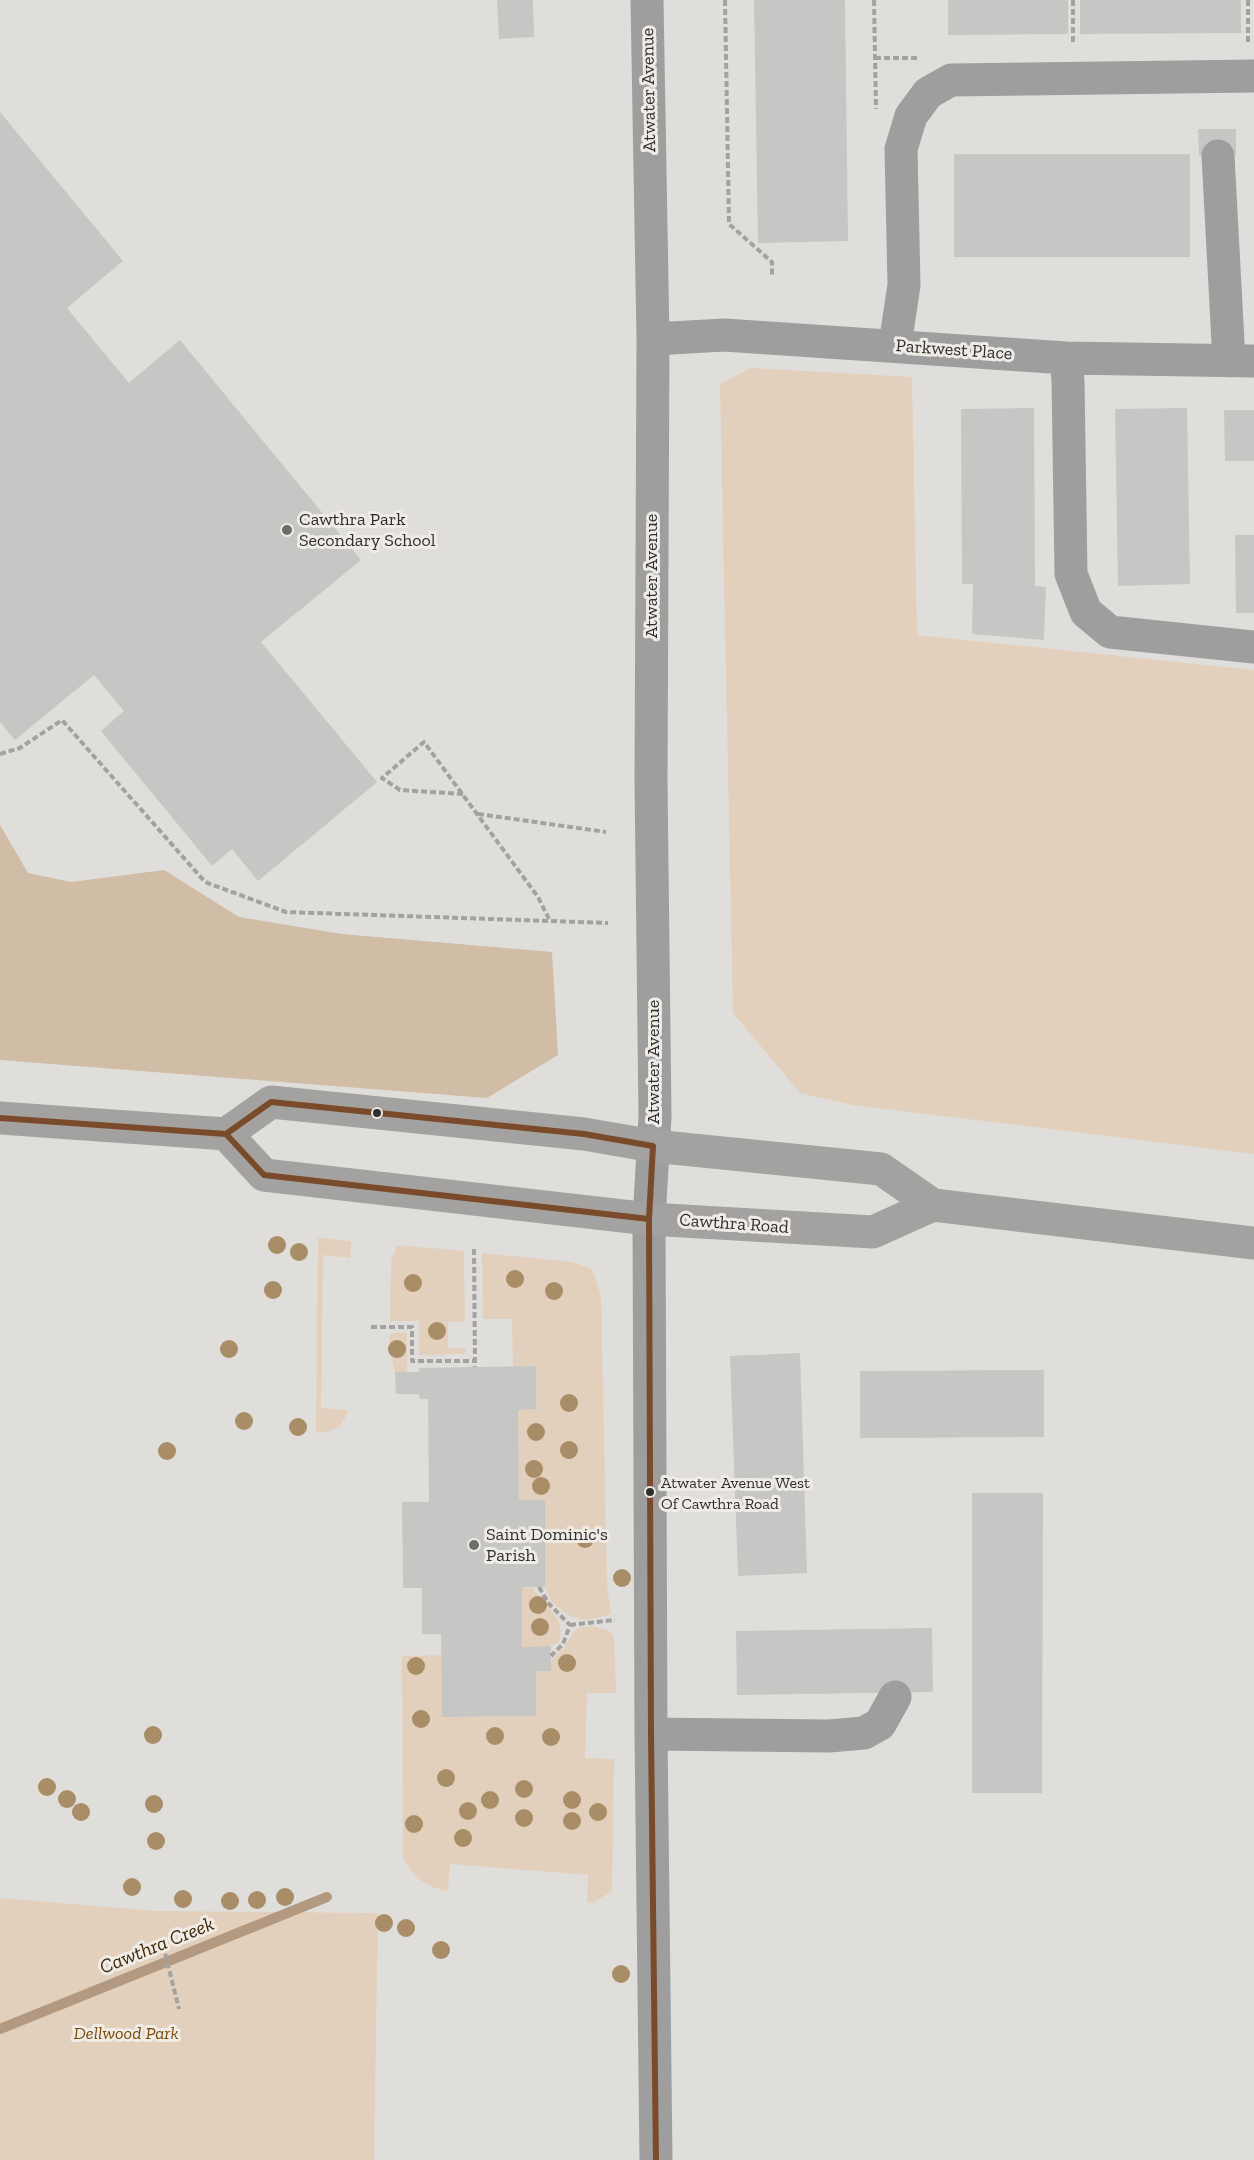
<!DOCTYPE html>
<html>
<head>
<meta charset="utf-8">
<style>
	body { margin:0 }
	canvas { display:block; background:#e0dedb }
</style>
</head>
<body>
<canvas width="1254" height="2160"></canvas>
<script>
const c = document.querySelector('canvas').getContext('2d');
c.lineJoin = 'round';
function fill(path, color) { c.fillStyle = color; c.fill(path, 'evenodd'); }
function trace(path, color, width, dash) { c.strokeStyle = color; c.lineWidth = width; c.lineCap = dash ? 'butt' : 'round'; c.setLineDash(dash || []); c.stroke(path); }
function write(font, color, halo, rows, align = 'center') {
  c.font = font + ' "Zilla Slab",serif'; c.lineWidth = 6; c.setLineDash([]); c.textBaseline = 'middle'; c.strokeStyle = halo; c.fillStyle = color; for (const [text, x, y, turn = 0] of rows) {
    c.save(); c.translate(x, y); c.rotate((+turn || 0) * Math.PI / 180); c.textAlign = isNaN(turn) ? turn : align; if (halo) c.strokeText(text, 0, 0); c.fillText(text, 0, 0); c.restore();
  }
}
fill(new Path2D(`
	M 750,368 L 912,377 L 917,635 L 1254,670 L 1254,1154 L 853,1105 L 800,1093 L 733,1013 L 720,384 Z
	M 318,1238 L 351,1241 L 350,1258 L 323,1255 L 321,1408 L 348,1410 C 343,1428 334,1432 316,1433 Z
	M 397,1245 L 464,1251 L 465,1322 L 448,1322 L 448,1348 L 466,1348 L 465,1354 L 419,1355 L 419,1321 L 390,1321 L 391,1262 Z
	M 482,1253 L 572,1262 L 592,1269 L 601,1295 L 607,1585 L 611,1614 L 587,1620 L 572,1617 L 552,1603 L 545,1587 L 545,1500 L 519,1500 L 518,1410 L 536,1409 L 536,1366 L 513,1367 L 512,1319 L 483,1319 Z
	M 390,1333 L 407,1333 L 407,1372 L 395,1372 L 390,1352 Z
	M 522,1587 L 532,1588 C 545,1606 567,1618 559,1642 L 551,1646 L 522,1647 Z
	M 593,1626 L 608,1630 L 614,1637 L 616,1693 L 587,1693 L 585,1758 L 614,1759 L 612,1891 L 593,1903 L 587,1902 L 588,1875 L 450,1864 L 448,1891 C 424,1887 415,1878 403,1858 L 402,1656 L 441,1655 L 442,1717 L 536,1716 L 536,1671 L 551,1671 L 551,1661 C 556,1655 563,1649 567,1643 C 576,1628 575,1627 593,1626 Z
	M 0,1898 L 156,1911 L 378,1913 L 374,2160 L 0,2160 Z`), '#e3d0bc');
fill(new Path2D(`
	M 0,825 L 28,873 L 71,882 L 164,870 L 239,917 L 342,934 L 552,952 L 558,1055 L 487,1098 L 0,1060 Z`), '#d1bca6');
trace(new Path2D(`
	M 0,2029 L 327,1897`), '#b2997f', 10);
fill(new Path2D(`
	M 497,0 L 533,0 L 534,37 L 499,39 Z
	M 754,0 L 845,0 L 848,241 L 758,243 Z
	M 948,0 L 1068,0 L 1068,34 L 948,35 Z
	M 1080,0 L 1241,0 L 1241,33 L 1080,34 Z
	M 0,112 L 123,261 L 67,308 L 129,383 L 180,340 L 361,560 L 261,642 L 377,782 L 258,881 L 232,849 L 212,866 L 101,731 L 124,711 L 94,675 L 15,740 L 0,722 Z
	M 1198,129 L 1236,129 L 1236,155 L 1199,156 Z
	M 954,154 L 1190,154 L 1190,257 L 954,257 Z
	M 1034,408 L 1035,586 L 1046,587 L 1044,640 L 972,634 L 973,584 L 962,584 L 961,409 Z
	M 1187,408 L 1190,584 L 1118,586 L 1115,409 Z
	M 1224,410 L 1254,410 L 1254,461 L 1225,461 Z
	M 1235,535 L 1254,535 L 1254,613 L 1236,613 Z
	M 800,1353 L 807,1573 L 738,1576 L 730,1356 Z
	M 536,1366 L 536,1409 L 518,1410 L 519,1500 L 545,1500 L 545,1587 L 522,1587 L 522,1647 L 551,1646 L 551,1671 L 536,1671 L 536,1716 L 442,1717 L 441,1634 L 422,1634 L 422,1588 L 403,1588 L 402,1502 L 429,1502 L 428,1399 L 420,1399 L 419,1394 L 396,1394 L 395,1372 L 419,1372 L 419,1368 Z
	M 1044,1370 L 1044,1437 L 860,1438 L 860,1371 Z
	M 972,1493 L 1043,1493 L 1042,1793 L 972,1793 Z
	M 932,1628 L 933,1692 L 737,1695 L 736,1631 Z`), '#c6c6c4');
trace(new Path2D(`
	M 725,0 L 729,224 L 772,262 L 772,275
	M 874,0 L 876,109
	M 1073,0 L 1073,44
	M 1248,0 L 1248,44
	M 875,58 L 920,58
	M 0,754 L 20,748 L 62,720 L 205,882 L 286,912 L 608,923
	M 463,794 L 400,790 L 382,778 L 424,742 L 538,897 L 550,921
	M 478,814 L 606,832
	M 474,1249 L 475,1367
	M 371,1327 L 412,1327 L 412,1361 L 475,1361
	M 539,1587 L 549,1604 L 570,1625 L 563,1644 L 551,1656
	M 570,1625 L 615,1620
	M 163,1945 L 179,2009`), '#a4a2a0', 4, [6, 3]);
trace(new Path2D(`
	M 647,0 L 653,339 L 651,780 L 655,1117 L 649,1219 L 651,1734 L 656,2160
	M 1218,156 L 1229,361
	M 653,339 L 724,335 L 1066,358 L 1254,361
	M 895,345 L 904,285 L 901,149 L 911,116 L 928,93 L 951,80 L 1254,76
	M 1066,358 L 1068,381 L 1071,574 L 1086,612 L 1110,632 L 1254,647
	M 651,1734 L 829,1736 L 864,1733 L 880,1724 L 895,1697`), '#9f9e9e', 33);
trace(new Path2D(`
	M 0,1118 L 226,1134 L 271,1102 L 584,1134 L 653,1146 L 881,1169 L 933,1205 L 1254,1243
	M 226,1134 L 264,1175 L 649,1219 L 873,1232 L 933,1205`), '#a4a2a0', 33);
trace(new Path2D(`
	M 0,1118 L 226,1134 L 271,1102 L 584,1134 L 653,1146 L 649,1219 L 651,1734 L 656,2160
	M 226,1134 L 264,1175 L 649,1219`), '#7a4b2a', 6);
c.fillStyle = '#a88d66';
for (const [x, y] of [
	[277,1245],
	[299,1252],
	[515,1279],
	[413,1283],
	[273,1290],
	[554,1291],
	[437,1331],
	[229,1349],
	[397,1349],
	[569,1403],
	[244,1421],
	[298,1427],
	[536,1432],
	[569,1450],
	[167,1451],
	[534,1469],
	[541,1486],
	[585,1539],
	[622,1578],
	[538,1605],
	[540,1627],
	[567,1663],
	[416,1666],
	[421,1719],
	[153,1735],
	[495,1736],
	[551,1737],
	[446,1778],
	[47,1787],
	[524,1789],
	[67,1799],
	[490,1800],
	[572,1800],
	[154,1804],
	[468,1811],
	[81,1812],
	[598,1812],
	[524,1818],
	[572,1821],
	[414,1824],
	[463,1838],
	[156,1841],
	[132,1887],
	[285,1897],
	[183,1899],
	[257,1900],
	[230,1901],
	[384,1923],
	[406,1928],
	[441,1950],
	[621,1974]
]) { c.beginPath(); c.arc(x, y, 9, 0, 2 * Math.PI); c.fill(); }
for (const [x, y, r, color] of [
	[287,530,6,"#6e6c6a"],
	[377,1113,5,"#302e2d"],
	[650,1492,5,"#302e2d"],
	[474,1545,6,"#6e6c6a"]
]) { const dot = new Path2D(); dot.arc(x, y, r, 0, 2 * Math.PI); c.fillStyle = color; c.fill(dot); trace(dot, '#efebe6', 2); }
write('16px', '#302e2d', '#efebe6', [
	["Atwater Avenue West",661,1483],
	["Of Cawthra Road",661,1504]
], 'left');
write('18px', '#302e2d', '#efebe6', [
	["Atwater Avenue",649,90,-91],
	["Parkwest Place",954,350,4],
	["Atwater Avenue",652,576,-90],
	["Atwater Avenue",654,1062,-90],
	["Cawthra Road",734,1224,4]
]);
write('18px', '#302e2d', '#efebe6', [
	["Cawthra Park",299,520],
	["Secondary School",299,541],
	["Saint Dominic's",486,1535],
	["Parish",486,1556]
], 'left');
write('italic 18px', '#7a4a07', '#efebe6', [
	["Dellwood Park",126,2034]
]);
write('italic 20px', '#3e2505', '#efebe6', [
	["Cawthra Creek",157,1946,-22]
]);
</script>
</body>
</html>
